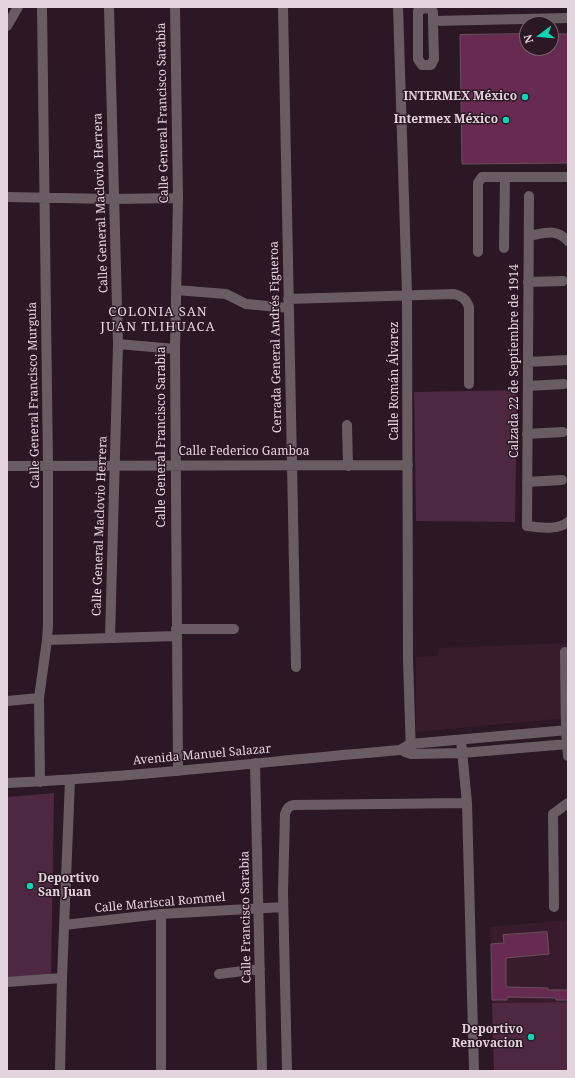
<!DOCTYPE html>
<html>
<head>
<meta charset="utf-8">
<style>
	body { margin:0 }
	#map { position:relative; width:575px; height:1078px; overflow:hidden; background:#2c1724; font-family:"Noto Serif",serif }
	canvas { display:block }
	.frame { position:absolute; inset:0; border:8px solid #e4d4dd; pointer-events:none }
	.north { position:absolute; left:519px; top:16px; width:40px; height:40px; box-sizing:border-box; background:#2c1724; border:1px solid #76636e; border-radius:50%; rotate:254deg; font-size:11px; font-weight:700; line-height:16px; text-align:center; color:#e4d4dd }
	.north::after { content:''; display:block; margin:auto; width:14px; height:18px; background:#0ed5b4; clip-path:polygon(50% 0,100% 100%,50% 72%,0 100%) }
</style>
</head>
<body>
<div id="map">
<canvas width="575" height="1078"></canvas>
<div class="frame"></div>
<div class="north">N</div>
</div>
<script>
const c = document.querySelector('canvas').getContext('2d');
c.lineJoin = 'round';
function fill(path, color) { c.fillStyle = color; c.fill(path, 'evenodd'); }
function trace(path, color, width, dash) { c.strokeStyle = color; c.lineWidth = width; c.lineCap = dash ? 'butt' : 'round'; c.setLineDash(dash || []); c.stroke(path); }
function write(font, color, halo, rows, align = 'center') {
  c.font = font + ' "Noto Serif",serif'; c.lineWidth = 3; c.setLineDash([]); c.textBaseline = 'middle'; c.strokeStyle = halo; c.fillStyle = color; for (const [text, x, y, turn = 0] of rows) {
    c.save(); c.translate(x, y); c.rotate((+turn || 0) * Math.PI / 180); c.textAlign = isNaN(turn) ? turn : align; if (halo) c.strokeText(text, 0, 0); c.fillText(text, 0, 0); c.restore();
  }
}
fill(new Path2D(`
	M 568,643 L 568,718 L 416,732 L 416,657 L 438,656 L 439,648 Z
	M 568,920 L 568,1002 L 492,1003 L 490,927 Z`), '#381c2d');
fill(new Path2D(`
	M 517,390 L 515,522 L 416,521 L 414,392 Z
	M 54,793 L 51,976 L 7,979 L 7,797 Z
	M 568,1002 L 568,1071 L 494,1071 L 492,1003 Z`), '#4e2840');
const building = new Path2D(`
	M 527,34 L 527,48 L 551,48 L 551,34 L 568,34 L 568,163 L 462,164 L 460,35 Z
	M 547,932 L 549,954 L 506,958 L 506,987 L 548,988 L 548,990 L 568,990 L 568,1000 L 556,1000 L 556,998 L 507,997 L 507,1000 L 492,1000 L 491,944 L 504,943 L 503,935 Z`);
fill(building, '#672b51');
trace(building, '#6a515f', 1);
trace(new Path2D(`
	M 109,7 L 118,344 L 110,638
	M 175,7 L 178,198 L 175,349 L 178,771
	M 283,7 L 296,667
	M 398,7 L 407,295 L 408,658 L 411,754
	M 433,21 L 433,12 L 431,9 L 424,8 L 418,11 L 418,59 L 422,65 L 431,65 L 434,59 L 433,21 L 568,18
	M 7,26 L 18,7
	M 529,196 L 527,526 C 540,527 557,531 568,522
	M 7,197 L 113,199 L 178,198
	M 529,236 C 545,233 556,228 568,241
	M 504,248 L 505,177
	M 478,252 L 478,183 L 482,177 L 568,177
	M 528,282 L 563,281
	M 176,290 L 226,294 L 246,304 L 289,308
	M 288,299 L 454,294 C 462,296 466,299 469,307 L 469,384
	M 118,344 L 175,349
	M 528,362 L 568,360
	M 528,386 L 564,384
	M 347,425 L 348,466
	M 527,434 L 563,432
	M 7,466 L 408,465
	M 527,482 L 562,480
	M 176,629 L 234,629
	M 47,640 L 176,636
	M 568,653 L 565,652 L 566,731 L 568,756
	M 7,701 L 39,698
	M 461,740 L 467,803 L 474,1071
	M 405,752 L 411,754 L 462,753 L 568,744
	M 255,763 L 262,1071
	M 40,782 L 39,698 L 47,640 L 48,625 L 48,466 L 42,7
	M 7,783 C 138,777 269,761 400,750 L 410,744 L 568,730
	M 554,907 L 553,814 L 568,803
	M 64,925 L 161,914 L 283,907
	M 219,974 L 260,969
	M 7,982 L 62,978
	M 60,1071 L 62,978 L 70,780
	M 161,1071 L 161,914
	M 287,1071 L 283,892 L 285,814 C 287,808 289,806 294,805 L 467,803`), '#695d63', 10);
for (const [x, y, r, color] of [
	[525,97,4,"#0ed5b4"],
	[506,120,4,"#0ed5b4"],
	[30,886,4,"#0ed5b4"],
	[531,1037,4,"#0ed5b4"]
]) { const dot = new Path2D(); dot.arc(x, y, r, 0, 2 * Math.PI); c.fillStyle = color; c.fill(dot); trace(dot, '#2c1724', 1.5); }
write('bold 12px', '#e4d4dd', '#2c1724', [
	["INTERMEX México",517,97],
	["Intermex México",498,120],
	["Deportivo",38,879,"left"],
	["San Juan",38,893,"left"],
	["Deportivo",523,1030],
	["Renovacion",523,1044]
], 'right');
write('12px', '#e4d4dd', '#2c1724', [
	["Calle General Francisco Sarabia",163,113,-91],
	["Calle General Maclovio Herrera",101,203,-92],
	["Cerrada General Andrés Figueroa",276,337,-91],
	["Calzada 22 de Septiembre de 1914",515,361,-90],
	["Calle Román Álvarez",395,381,-90],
	["Calle General Francisco Murguía",34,395,-91],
	["Calle General Francisco Sarabia",162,437,-90],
	["Calle Federico Gamboa",244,452],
	["Calle General Maclovio Herrera",100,526,-88],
	["Avenida Manuel Salazar",202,755,-5],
	["Calle Mariscal Rommel",160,903,-5],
	["Calle Francisco Sarabia",246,917,-91]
]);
c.letterSpacing = '1px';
write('13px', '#e4d4dd', '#2c1724', [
	["COLONIA SAN",158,312],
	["JUAN TLIHUACA",158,327]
]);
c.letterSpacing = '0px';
</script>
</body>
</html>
